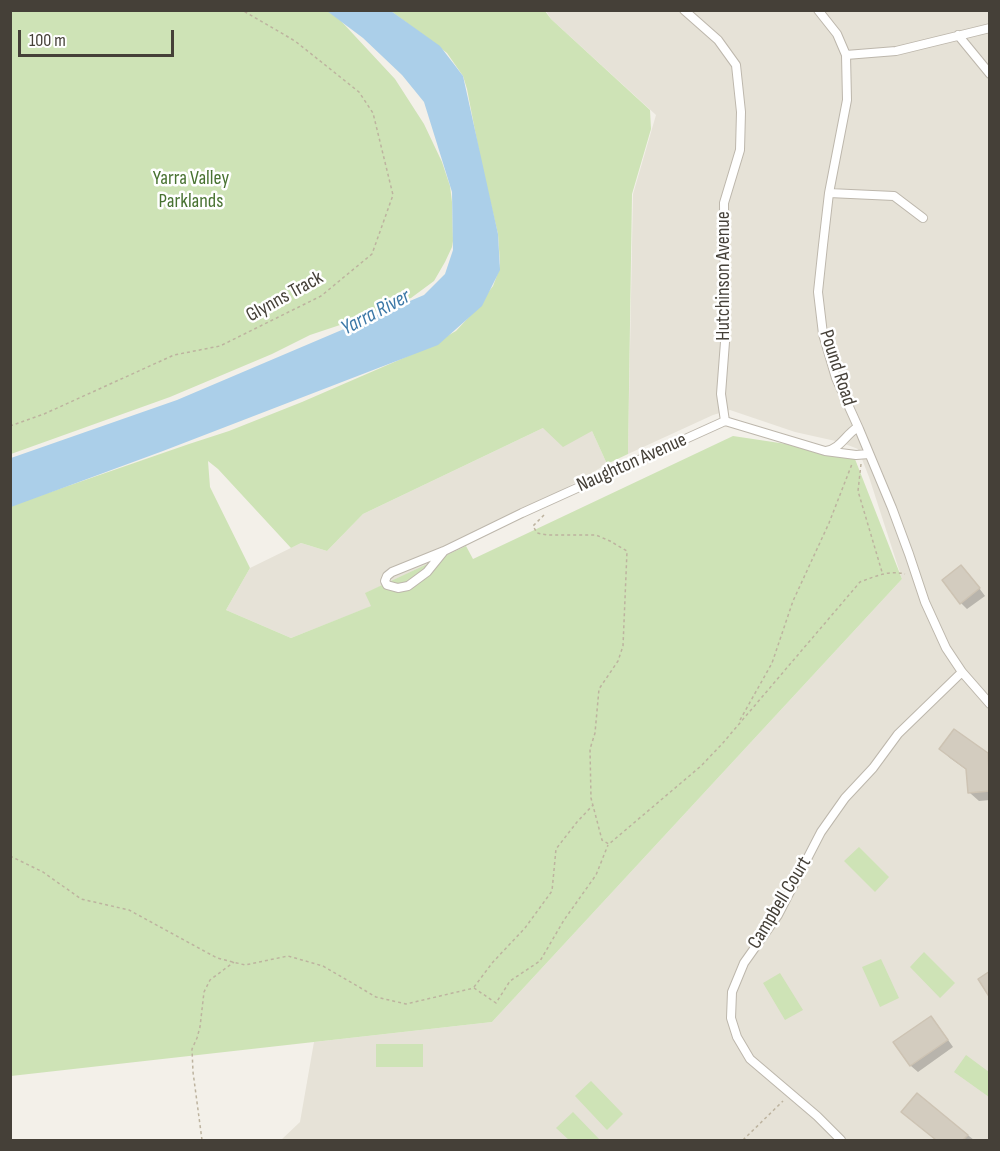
<!DOCTYPE html>
<html>
<head>
<meta charset="utf-8">
<style>
	body { margin:0 }
	#map { position:relative; width:1000px; height:1151px; overflow:hidden; background:#f3f0e9; font-family:"Sofia Sans Condensed",sans-serif }
	canvas { display:block }
	.frame { position:absolute; inset:0; border:12px solid #454038; pointer-events:none }
	.scale { position:absolute; left:18px; top:30px; width:156px; height:27px; box-sizing:border-box; border:3px solid #454038; border-top:0; padding-left:8px; font-size:18px; line-height:21px; white-space:nowrap; color:#454038; -webkit-text-stroke:4px #fff; paint-order:stroke }
</style>
</head>
<body>
<div id="map">
<canvas width="1000" height="1151"></canvas>
<div class="frame"></div>
<div class="scale">100 m</div>
</div>
<script>
const c = document.querySelector('canvas').getContext('2d');
c.lineJoin = 'round';
function fill(path, color) { c.fillStyle = color; c.fill(path, 'evenodd'); }
function trace(path, color, width, dash) { c.strokeStyle = color; c.lineWidth = width; c.lineCap = dash ? 'butt' : 'round'; c.setLineDash(dash || []); c.stroke(path); }
function write(font, color, halo, rows, align = 'center') {
  c.font = font + ' "Sofia Sans Condensed",sans-serif'; c.lineWidth = 5; c.setLineDash([]); c.textBaseline = 'middle'; c.strokeStyle = halo; c.fillStyle = color; for (const [text, x, y, turn = 0] of rows) {
    c.save(); c.translate(x, y); c.rotate((+turn || 0) * Math.PI / 180); c.textAlign = isNaN(turn) ? turn : align; if (halo) c.strokeText(text, 0, 0); c.fillText(text, 0, 0); c.restore();
  }
}
fill(new Path2D(`
	M 546,11 L 989,11 L 989,1140 L 281,1140 L 300,1122 L 314,1042 L 492,1022 L 902,579 L 869,477 L 858,449 L 840,442 L 795,432 L 730,410 L 713,415 L 628,454 L 633,194 L 656,115 L 551,19 Z
	M 543,428 L 592,431 L 607,464 L 466,546 L 366,593 L 372,606 L 291,638 L 226,610 L 250,568 L 301,543 L 327,551 L 363,514 Z`), '#e6e2d7');
fill(new Path2D(`
	M 327,10 L 341,21 L 395,79 L 424,124 L 442,162 L 450,186 L 452,202 L 453,241 L 452,247 L 445,262 L 434,281 L 411,298 L 352,321 L 310,335 L 272,354 L 170,397 L 11,454 L 11,11 Z
	M 391,11 L 545,11 L 551,19 L 650,110 L 651,129 L 632,194 L 628,454 L 607,464 L 592,431 L 563,447 L 543,428 L 363,514 L 327,551 L 301,543 L 291,548 L 218,469 L 208,461 L 210,487 L 250,568 L 226,610 L 291,638 L 371,606 L 365,593 L 466,546 L 473,559 L 733,436 L 853,454 L 902,579 L 492,1022 L 11,1076 L 10,506 L 189,444 L 229,431 L 302,402 L 422,350 L 456,331 L 468,318 L 486,295 L 493,286 L 499,270 L 500,263 L 498,234 L 482,167 L 467,89 L 463,76 L 447,53 Z
	M 859,847 L 889,877 L 875,892 L 844,861 Z
	M 924,952 L 955,983 L 940,998 L 910,967 Z
	M 881,959 L 899,998 L 880,1007 L 862,967 Z
	M 780,973 L 803,1010 L 785,1020 L 763,983 Z
	M 376,1044 L 423,1044 L 423,1067 L 376,1067 Z
	M 966,1055 L 989,1072 L 989,1097 L 954,1072 Z
	M 591,1081 L 623,1114 L 607,1130 L 575,1096 Z
	M 573,1112 L 600,1140 L 569,1140 L 556,1128 Z`), '#cee3b6');
fill(new Path2D(`
	M 327,11 L 391,11 L 440,46 L 463,76 L 498,234 L 500,270 L 482,306 L 438,345 L 163,451 L 11,507 L 11,458 L 177,400 L 424,295 L 445,274 L 453,250 L 452,192 L 424,102 L 402,75 L 363,38 Z`), '#abcfe9');
fill(new Path2D(`
	M 968,573 L 985,596 L 967,609 L 961,603 Z
	M 941,749 L 987,755 L 990,757 L 990,800 L 979,801 L 970,793 L 968,771 L 950,758 Z
	M 930,1018 L 937,1024 L 953,1047 L 918,1072 L 911,1066 L 895,1042 Z
	M 917,1095 L 974,1140 L 936,1140 L 911,1120 Z`), '#0003');
const building = new Path2D(`
	M 961,565 L 980,588 L 960,604 L 942,580 Z
	M 954,729 L 988,753 L 990,791 L 968,793 L 966,769 L 939,749 Z
	M 990,971 L 990,998 L 978,979 Z
	M 931,1016 L 948,1040 L 910,1066 L 893,1042 Z
	M 917,1093 L 968,1135 L 963,1140 L 936,1140 L 901,1112 Z`);
fill(building, '#d3ccbf');
trace(building, '#cdc3b3', 1.5);
const street = new Path2D(`
	M 684,10 L 718,40 L 736,65 L 741,112 L 740,150 L 724,203 L 725,342 L 721,394 L 725,421
	M 818,10 L 837,34 L 846,55 L 847,100 L 829,193 L 823,245 L 818,292 L 823,334 L 836,378 L 859,429 L 892,508 L 909,554 L 925,602 L 946,648 L 962,672 L 990,704
	M 958,35 L 990,74
	M 846,55 L 896,51 L 990,28
	M 829,193 L 894,196 L 923,218
	M 826,451 C 840,449 845,435 858,427
	M 444,551 L 392,572 L 387,576 L 385,581 L 387,585 L 398,588 L 408,586 L 427,572 L 444,551 L 522,513 L 725,421 L 825,451 L 856,455 L 869,454
	M 841,1140 L 817,1116 L 750,1059 L 737,1037 L 731,1018 L 732,992 L 744,963 L 778,915 L 821,832 L 845,798 L 873,768 L 898,734 L 962,672`);
trace(street, '#bdb7ac', 10);
trace(new Path2D(`
	M 10,426 L 44,414 L 174,355 L 220,346 L 321,296 L 372,254 L 393,195 L 373,113 L 359,92 L 295,41 L 242,10
	M 861,464 L 858,491 L 882,572
	M 544,515 L 533,526 L 537,533 L 547,535 L 596,535 L 610,541 L 627,551 L 623,646 L 618,661 L 599,689 L 595,733 L 590,749 L 591,798 L 602,840 L 609,844 L 701,766 L 722,744 L 860,582 C 876,576 889,570 905,574
	M 740,720 L 772,663 L 793,601 L 829,523 L 852,464
	M 10,856 L 43,872 L 81,899 L 129,910 L 217,958 L 245,965 L 288,956 L 323,966 L 376,997 L 406,1004 L 474,988 L 496,1003 L 510,981 L 540,961 L 564,920 L 596,875 L 608,845
	M 474,987 L 493,962 L 525,928 L 552,891 L 556,849 L 577,822 L 593,805
	M 202,1140 L 193,1072 L 192,1049 L 197,1038 L 200,1027 L 204,992 L 210,980 L 234,962
	M 743,1140 L 783,1101`), '#bdb39f', 1.5, [3, 3]);
trace(street, '#fff', 8);
write('20px', '#487231', '#fff', [
	["Yarra Valley",191,179],
	["Parklands",191,202]
]);
write('20px', '#454038', '#fff', [
	["Hutchinson Avenue",724,276,-90],
	["Glynns Track",285,297,-29],
	["Pound Road",837,368,72],
	["Naughton Avenue",632,463,-24],
	["Campbell Court",780,903,-59]
]);
write('italic 21px', '#3c78a7', '#fff', [
	["Yarra River",376,313,-28]
]);
</script>
</body>
</html>
